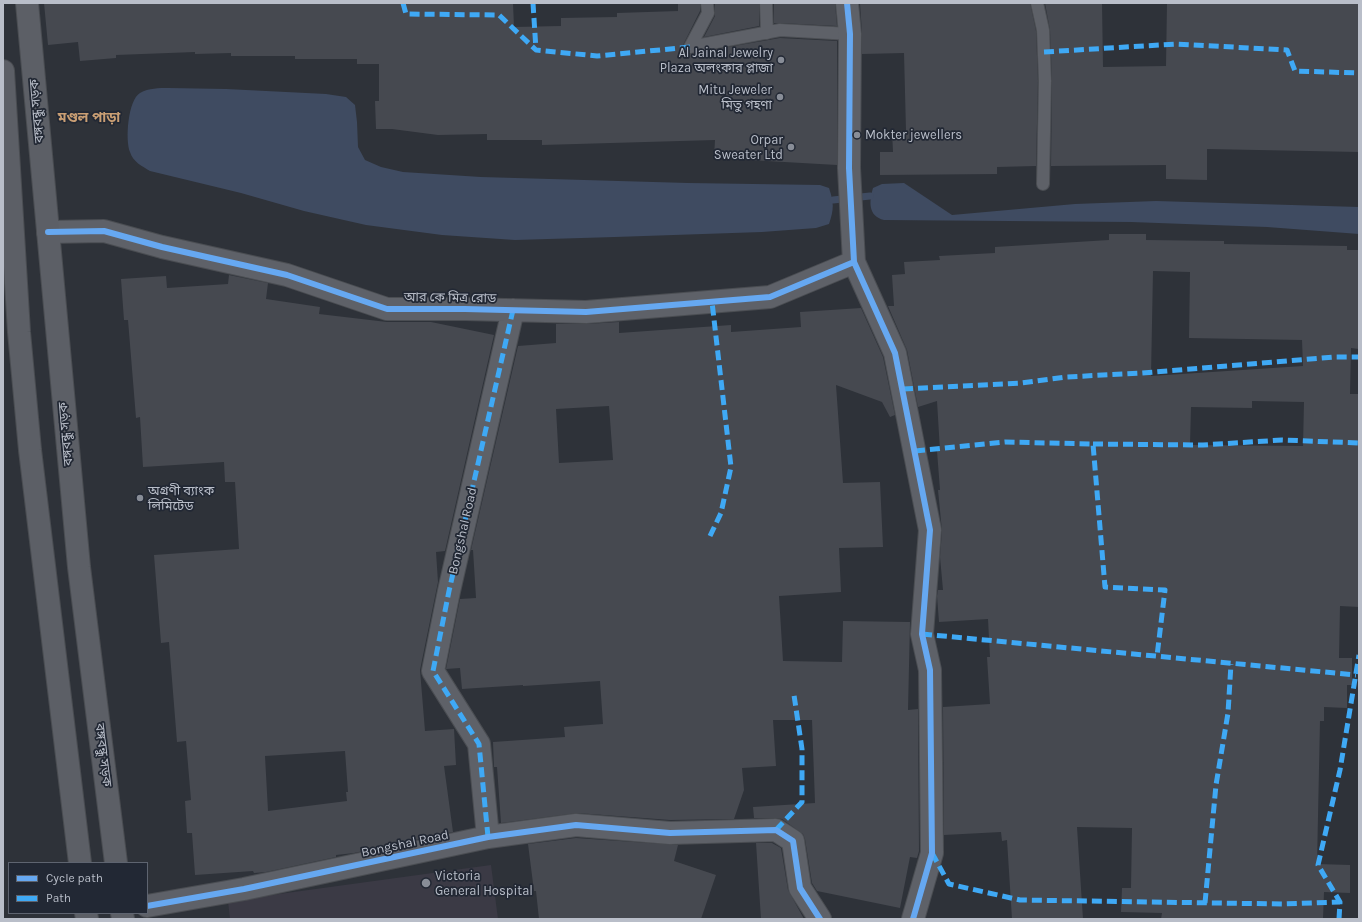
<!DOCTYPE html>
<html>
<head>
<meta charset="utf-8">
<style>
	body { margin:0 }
	#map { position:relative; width:1362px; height:922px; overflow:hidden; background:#2e3239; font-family:Karla,sans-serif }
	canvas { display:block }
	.frame { position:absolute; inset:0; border:4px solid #b9bec9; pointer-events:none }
	.legend { position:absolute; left:8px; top:862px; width:140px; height:52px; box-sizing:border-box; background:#222834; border:1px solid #5e6470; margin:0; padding:5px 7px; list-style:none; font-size:12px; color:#b9bec9 }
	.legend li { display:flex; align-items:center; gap:8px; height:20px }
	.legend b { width:20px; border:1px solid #5e6470 }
</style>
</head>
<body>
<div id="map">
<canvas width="1362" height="922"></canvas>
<div class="frame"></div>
<ul class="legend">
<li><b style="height:5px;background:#66a8f1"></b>Cycle path</li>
<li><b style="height:5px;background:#3fa9f5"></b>Path</li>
</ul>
</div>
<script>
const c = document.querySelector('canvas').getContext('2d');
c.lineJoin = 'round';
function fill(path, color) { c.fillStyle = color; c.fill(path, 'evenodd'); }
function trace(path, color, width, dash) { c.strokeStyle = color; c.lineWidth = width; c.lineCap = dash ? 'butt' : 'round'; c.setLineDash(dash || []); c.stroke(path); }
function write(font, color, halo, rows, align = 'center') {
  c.font = font + ' Karla,"Noto Sans Bengali",sans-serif'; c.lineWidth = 3.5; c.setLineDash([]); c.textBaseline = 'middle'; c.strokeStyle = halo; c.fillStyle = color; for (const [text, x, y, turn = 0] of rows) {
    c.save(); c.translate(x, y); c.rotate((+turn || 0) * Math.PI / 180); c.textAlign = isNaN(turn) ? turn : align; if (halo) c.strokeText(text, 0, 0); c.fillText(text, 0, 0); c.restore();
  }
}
fill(new Path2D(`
	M 491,865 L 498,919 L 230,919 L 228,901 Z`), '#3b3a45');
fill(new Path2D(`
	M 168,88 L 226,89 L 326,94 L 346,97 L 355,105 L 357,122 L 358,147 L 365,160 L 381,167 L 403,172 L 481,177 L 688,183 L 820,185 L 829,188 C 834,203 834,209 829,224 L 816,228 L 762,232 L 615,237 L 515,240 L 442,235 L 366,225 L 304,211 L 241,193 L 150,171 C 142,166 133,162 130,152 C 125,140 128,100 140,93 C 149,88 159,88 168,88 Z
	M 904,183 L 952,215 L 1075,204 L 1156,201 L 1359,207 L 1359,234 L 1267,227 L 1131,222 L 884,220 C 868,216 869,202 873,188 L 882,184 Z`), '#3f4b61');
trace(new Path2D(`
	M 833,200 L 870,196`), '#3f4b61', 7);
fill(new Path2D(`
	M 44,3 L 513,3 L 514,27 L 561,26 L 561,18 L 617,17 L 617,13 L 678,11 L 678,3 L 700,3 L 700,11 L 683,45 L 683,51 L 688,54 L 780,38 L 837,41 L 837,165 L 714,158 L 715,140 L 542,145 L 542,140 L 487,140 L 487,134 L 438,135 L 392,129 L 376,129 L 375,101 L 379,101 L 379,64 L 357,64 L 357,59 L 295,59 L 295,56 L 231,56 L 231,53 L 195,54 L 195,52 L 116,55 L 116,58 L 80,61 L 78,42 L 48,45 Z
	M 715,3 L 759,3 L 759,26 L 704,37 L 715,16 Z
	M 774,3 L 835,3 L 837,26 L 780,23 L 774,23 Z
	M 860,3 L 1030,3 L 1036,31 L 1038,81 L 1036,166 L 997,167 L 997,174 L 880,175 L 880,152 L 893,152 L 892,131 L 906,131 L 904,53 L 862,54 L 862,33 Z
	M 1045,3 L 1102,3 L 1103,67 L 1166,66 L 1167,3 L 1359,3 L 1359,152 L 1207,149 L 1207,180 L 1166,179 L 1166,165 L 1051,166 L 1052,81 L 1050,30 Z
	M 1109,234 L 1146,234 L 1146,240 L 1224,241 L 1224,244 L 1347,246 L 1347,250 L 1359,250 L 1359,349 L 1351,348 L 1350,394 L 1359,394 L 1359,607 L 1340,606 L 1339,658 L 1352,658 L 1352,685 L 1347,685 L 1347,708 L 1324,707 L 1324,721 L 1320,721 L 1317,864 L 1350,865 L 1350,893 L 1324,892 L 1323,919 L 1161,919 L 1162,913 L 1121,912 L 1122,888 L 1131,888 L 1132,828 L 1077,827 L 1083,919 L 1012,919 L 1007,840 L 1002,841 L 1001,832 L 944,835 L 943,707 L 990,704 L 987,657 L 990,657 L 988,619 L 939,622 L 937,596 L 938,590 L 943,590 L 940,557 L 942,531 L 938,490 L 940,490 L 937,451 L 940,451 L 937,401 L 918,407 L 907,350 L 888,306 L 894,306 L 892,275 L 905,274 L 904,262 L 940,260 L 939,256 L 995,253 L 995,247 L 1109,240 ZM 1153,271 L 1190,272 L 1189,338 L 1302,340 L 1303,366 L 1151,376 ZM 1252,401 L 1304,402 L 1303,446 L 1190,445 L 1191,407 L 1252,408 Z
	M 229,275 L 268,283 L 266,299 L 320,307 L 319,314 L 387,322 L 431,322 L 494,335 L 445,551 L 436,552 L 438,582 L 420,670 L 425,731 L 454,729 L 456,765 L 444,766 L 453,832 L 354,853 L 336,855 L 336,857 L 266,872 L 254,873 L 253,871 L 195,875 L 192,833 L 187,833 L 185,801 L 191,800 L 186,741 L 177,742 L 169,642 L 161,643 L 154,555 L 239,549 L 235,482 L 225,482 L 224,462 L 143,467 L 140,417 L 136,418 L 128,320 L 124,320 L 121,279 L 166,276 L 167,288 L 228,284 ZM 345,751 L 348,792 L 346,792 L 347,801 L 268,811 L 265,756 Z
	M 861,308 L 883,357 L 895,415 L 890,417 L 882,402 L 836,385 L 843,483 L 880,482 L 883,547 L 839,548 L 841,592 L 779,596 L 783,661 L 842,662 L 843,621 L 910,622 L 908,710 L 918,709 L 919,851 L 917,858 L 910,857 L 900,908 L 817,891 L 812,883 L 805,839 L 803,834 L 782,819 L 776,818 L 754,818 L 753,807 L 815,803 L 812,720 L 773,720 L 776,766 L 742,768 L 744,790 L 734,819 L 670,820 L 577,813 L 501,823 L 497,767 L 494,767 L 493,742 L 565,737 L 564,727 L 603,724 L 600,681 L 523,686 L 523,685 L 462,689 L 460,668 L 446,669 L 460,599 L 476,598 L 473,550 L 471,550 L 518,346 L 556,343 L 556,324 L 586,324 L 619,322 L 619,333 L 731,325 L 731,332 L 801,327 L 800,312 ZM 609,406 L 613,460 L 559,463 L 556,409 Z
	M 576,838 L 678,845 L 674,861 L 716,875 L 701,919 L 539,919 L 536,891 L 534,891 L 528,844 Z
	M 756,843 L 772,843 L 781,848 L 788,890 L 804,919 L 761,919 Z`), '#464950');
const service = new Path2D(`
	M 766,3 L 767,33
	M 1037,3 L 1043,30 L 1045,81 L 1043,184
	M 690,47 L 780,30 L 850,34
	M 690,47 L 708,13 L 707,3`);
const minor = new Path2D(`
	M 847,3 L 850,34 L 849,168 L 854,262 L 895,353 L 930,530 L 922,634 L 930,670 L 932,853 L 913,919
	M 48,232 L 104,231 L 162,247 L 287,275 L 387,309 L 465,309 L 586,312 L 770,297 L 854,262
	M 488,837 L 479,744 L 433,671 L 449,591 L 513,310
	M 147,906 L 244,889 L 488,837 L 576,825 L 670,833 L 776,830 L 793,841 L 800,888 L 820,919`);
const secondary = new Path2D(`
	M 27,3 L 79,567 L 116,863
	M 3,71 L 19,332 L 30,450 L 80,863
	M 86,913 L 87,919
	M 122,913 L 123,919`);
trace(service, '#4a4d52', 14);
trace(minor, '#4a4d52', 24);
trace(secondary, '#4a4d52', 24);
trace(service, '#5e6168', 12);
trace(minor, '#5e6168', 22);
trace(secondary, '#5c5f66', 22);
trace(new Path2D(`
	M 403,3 L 406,14 L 499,15 L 536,50 L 597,56 L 690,47
	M 533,3 L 536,50
	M 1044,52 L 1176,44 L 1287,50 L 1295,71 L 1359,73
	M 903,389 L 1021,383 L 1066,377 L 1142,373 L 1335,357 L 1359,357
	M 1093,444 L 1203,445 L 1282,440 L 1359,443
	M 915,451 L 1005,442 L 1093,444 L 1105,587 L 1165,590 L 1157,656
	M 710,536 L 721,513 L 731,467 L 712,302
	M 922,634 L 1356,675
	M 776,830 L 802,802 L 802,749 L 794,695
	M 488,837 L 479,744 L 433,671 L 449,591 L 513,310
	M 932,853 L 949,884 L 1020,900 L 1282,904 L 1340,902
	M 1205,903 L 1216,785 L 1228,713 L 1231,664
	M 1339,919 L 1340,902 L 1318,865 L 1340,770 L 1359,655`), '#3fa9f5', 5, [10, 5]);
trace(new Path2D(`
	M 847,3 L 850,34 L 849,168 L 854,262 L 895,353 L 930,530 L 922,634 L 930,670 L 932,853 L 913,919
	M 48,232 L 104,231 L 162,247 L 287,275 L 387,309 L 465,309 L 586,312 L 770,297 L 854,262
	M 147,906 L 244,889 L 488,837 L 576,825 L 670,833 L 776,830 L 793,841 L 800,888 L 820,919`), '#66a8f1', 6);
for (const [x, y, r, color] of [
	[781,60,4,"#888d97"],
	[780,97,4,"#888d97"],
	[857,135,4,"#888d97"],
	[791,147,4,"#888d97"],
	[140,498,4,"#888d97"],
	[426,883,5,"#888d97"]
]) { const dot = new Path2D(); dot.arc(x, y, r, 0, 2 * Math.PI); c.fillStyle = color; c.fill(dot); trace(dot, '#222834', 1.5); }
write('13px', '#b9bec9', '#222834', [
	["Al Jainal Jewelry",773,53],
	["Plaza অলংকার প্লাজা",773,68],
	["Mitu Jeweler",772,90],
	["মিতু গহণা",772,105],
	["Mokter jewellers",865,135,"left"],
	["Orpar",783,140],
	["Sweater Ltd",783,155],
	["অগ্রণী ব্যাংক",148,491,"left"],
	["লিমিটেড",148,506,"left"],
	["Victoria",435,876,"left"],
	["General Hospital",435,891,"left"]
], 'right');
write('13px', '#b9bec9', '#222834', [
	["বঙ্গবন্ধু সড়ক",37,111,-95],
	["আর কে মিত্র রোড",450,298,1],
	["বঙ্গবন্ধু সড়ক",66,434,-95],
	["Bongshal Road",463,531,-77],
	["বঙ্গবন্ধু সড়ক",103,755,83],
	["Bongshal Road",405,844,-12]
]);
write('bold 14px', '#ca9f74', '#222834', [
	["মণ্ডল পাড়া",89,118]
]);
</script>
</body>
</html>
